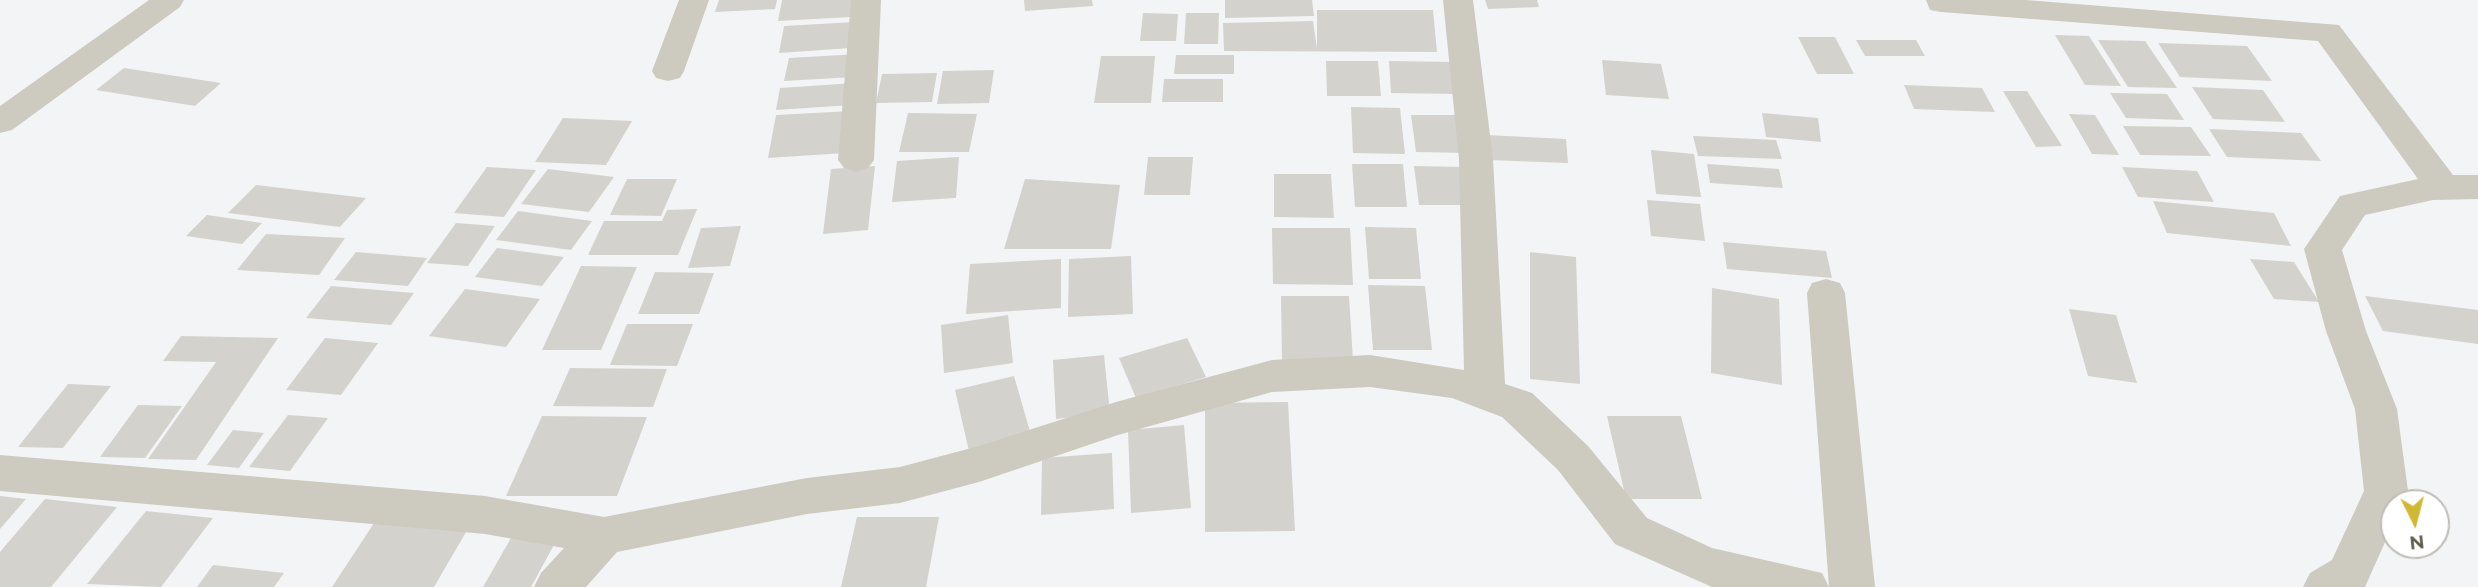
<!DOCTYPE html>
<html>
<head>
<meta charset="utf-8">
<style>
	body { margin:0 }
	#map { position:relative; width:2478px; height:587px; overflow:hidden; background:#f3f4f5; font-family:Raleway,sans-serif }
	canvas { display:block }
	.north { position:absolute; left:2380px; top:489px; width:70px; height:70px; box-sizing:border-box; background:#fff; border:2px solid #bfbdb7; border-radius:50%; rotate:174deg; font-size:19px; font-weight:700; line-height:28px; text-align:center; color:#5e5a4c }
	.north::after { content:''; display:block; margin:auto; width:24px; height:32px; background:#d0b832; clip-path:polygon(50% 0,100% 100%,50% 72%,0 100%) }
</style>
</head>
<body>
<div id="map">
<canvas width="2478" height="587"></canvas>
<div class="north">N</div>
</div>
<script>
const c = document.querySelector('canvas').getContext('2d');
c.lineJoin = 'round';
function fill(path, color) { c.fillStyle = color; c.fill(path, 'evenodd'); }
fill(new Path2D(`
	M 719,0 L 777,0 L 775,9 L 715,12 Z
	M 782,0 L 854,0 L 851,17 L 778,21 Z
	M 1024,0 L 1092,0 L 1093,6 L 1025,11 Z
	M 1225,0 L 1312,0 L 1314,16 L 1225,18 Z
	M 1485,0 L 1537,0 L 1539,7 L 1488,9 Z
	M 1317,10 L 1433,10 L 1437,52 L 1224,51 L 1223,23 L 1313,21 L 1317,49 Z
	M 1143,13 L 1178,14 L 1176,41 L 1140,41 Z
	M 1186,13 L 1219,13 L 1218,44 L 1184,44 Z
	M 855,22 L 851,48 L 779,53 L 784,26 Z
	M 2055,35 L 2089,36 L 2121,86 L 2085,85 Z
	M 1798,37 L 1835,37 L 1854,74 L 1817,74 Z
	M 1856,40 L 1916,40 L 1925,56 L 1865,56 Z
	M 2098,40 L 2145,41 L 2177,88 L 2128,87 Z
	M 2158,43 L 2247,46 L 2272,81 L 2180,77 Z
	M 858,54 L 854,77 L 784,81 L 789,58 Z
	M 1176,55 L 1234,55 L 1234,74 L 1174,74 Z
	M 1101,56 L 1155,56 L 1151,103 L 1094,103 Z
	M 1602,60 L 1661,64 L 1669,99 L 1606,95 Z
	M 1326,61 L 1378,61 L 1381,96 L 1327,96 Z
	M 1389,61 L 1452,62 L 1456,94 L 1391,93 Z
	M 124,68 L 221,83 L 195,106 L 96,90 Z
	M 994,70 L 989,103 L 937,104 L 943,71 Z
	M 937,73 L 932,102 L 876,103 L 882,74 Z
	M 1164,79 L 1223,79 L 1223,102 L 1162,102 Z
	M 855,83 L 852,105 L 776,110 L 780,88 Z
	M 1904,85 L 1982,88 L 1995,112 L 1914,109 Z
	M 2192,87 L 2263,90 L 2285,122 L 2213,119 Z
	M 2003,91 L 2027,91 L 2062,146 L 2036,147 Z
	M 2110,93 L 2167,94 L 2184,120 L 2126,118 Z
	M 1351,107 L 1400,108 L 1405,154 L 1353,153 Z
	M 851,111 L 845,153 L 768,158 L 776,115 Z
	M 908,113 L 977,114 L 969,152 L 899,152 Z
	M 1762,113 L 1818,118 L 1821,142 L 1766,137 Z
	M 2069,114 L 2095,115 L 2119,155 L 2092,154 Z
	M 1411,115 L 1463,115 L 1469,153 L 1416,152 Z
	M 563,118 L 632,121 L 606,165 L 535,162 Z
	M 2123,126 L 2191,127 L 2211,156 L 2140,155 Z
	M 2209,129 L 2301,133 L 2321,161 L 2227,157 Z
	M 1487,135 L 1566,139 L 1568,163 L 1488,160 Z
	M 1693,136 L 1776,140 L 1782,159 L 1698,156 Z
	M 1651,150 L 1694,154 L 1701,197 L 1656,194 Z
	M 959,157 L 956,198 L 892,202 L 897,161 Z
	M 1148,157 L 1193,157 L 1190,195 L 1144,195 Z
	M 1352,164 L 1403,164 L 1407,207 L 1355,207 Z
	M 1707,164 L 1779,169 L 1783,188 L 1710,183 Z
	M 875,166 L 868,230 L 823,234 L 831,169 Z
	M 1414,166 L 1463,167 L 1469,205 L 1419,205 Z
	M 487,167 L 536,170 L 504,217 L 454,213 Z
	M 2122,167 L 2197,171 L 2214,202 L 2138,197 Z
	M 548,169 L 614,177 L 589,212 L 521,204 Z
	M 1274,174 L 1331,174 L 1334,218 L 1274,217 Z
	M 627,179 L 677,179 L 661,216 L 610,215 Z
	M 1025,179 L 1120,185 L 1111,249 L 1004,249 Z
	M 256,185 L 366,198 L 340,227 L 228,213 Z
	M 1647,200 L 1700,204 L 1705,241 L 1651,236 Z
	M 2153,201 L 2274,213 L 2291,246 L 2167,233 Z
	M 697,209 L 678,255 L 588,255 L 604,221 L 662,221 L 667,210 Z
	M 518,211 L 592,221 L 571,250 L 496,240 Z
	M 207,215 L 262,223 L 242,244 L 186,236 Z
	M 456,223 L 495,226 L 468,266 L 427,263 Z
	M 741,226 L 730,266 L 688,268 L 701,228 Z
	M 1365,227 L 1416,228 L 1421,279 L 1369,279 Z
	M 1272,228 L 1350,228 L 1353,285 L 1273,284 Z
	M 266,234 L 345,238 L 319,275 L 237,270 Z
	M 1723,242 L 1826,251 L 1832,278 L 1727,269 Z
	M 497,248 L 564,257 L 542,286 L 475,277 Z
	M 356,252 L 427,258 L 408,286 L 334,280 Z
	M 1530,252 L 1576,257 L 1580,384 L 1530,379 Z
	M 1131,256 L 1133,314 L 1068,317 L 1069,259 Z
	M 1061,259 L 1061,308 L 966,314 L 970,264 Z
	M 2250,259 L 2294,262 L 2319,302 L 2274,299 Z
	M 581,266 L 637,267 L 601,350 L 542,350 Z
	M 655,272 L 714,273 L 699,314 L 638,314 Z
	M 1368,285 L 1425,286 L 1432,350 L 1373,350 Z
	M 331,286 L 414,293 L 391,325 L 306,318 Z
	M 1712,288 L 1779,299 L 1782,385 L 1711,373 Z
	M 465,289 L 540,299 L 506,347 L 429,336 Z
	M 1281,296 L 1349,296 L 1353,361 L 1282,360 Z
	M 2365,296 L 2478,310 L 2478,344 L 2383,331 Z
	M 2069,309 L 2116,315 L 2137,383 L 2088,376 Z
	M 1008,315 L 1013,363 L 944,373 L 941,325 Z
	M 627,324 L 693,324 L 677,366 L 610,365 Z
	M 181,336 L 278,338 L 196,460 L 148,459 L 216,362 L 163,361 Z
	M 325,338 L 378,343 L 341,395 L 286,390 Z
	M 1187,338 L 1206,377 L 1136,398 L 1119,358 Z
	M 1104,355 L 1110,413 L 1056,419 L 1053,360 Z
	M 570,368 L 667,369 L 653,407 L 553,406 Z
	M 1014,376 L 1031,435 L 969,451 L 955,390 Z
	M 68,384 L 111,386 L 63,448 L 18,447 Z
	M 1288,402 L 1295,531 L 1205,532 L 1205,403 Z
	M 138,405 L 182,406 L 145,458 L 100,457 Z
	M 288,415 L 328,418 L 290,471 L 249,467 Z
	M 542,416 L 647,417 L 617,496 L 506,496 Z
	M 1607,416 L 1681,416 L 1702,499 L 1626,499 Z
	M 1184,425 L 1191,508 L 1131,513 L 1128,430 Z
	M 233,430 L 264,433 L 239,468 L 207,465 Z
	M 1112,453 L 1114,509 L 1041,515 L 1042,458 Z
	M 0,496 L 26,499 L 0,529 Z
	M 45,499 L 117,507 L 51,587 L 0,587 L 0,552 Z
	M 146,511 L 213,518 L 161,587 L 87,584 Z
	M 378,517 L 469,527 L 434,587 L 332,587 Z
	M 857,517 L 939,517 L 926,587 L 841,587 Z
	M 511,538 L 555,543 L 531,587 L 483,587 Z
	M 213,565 L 284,573 L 274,587 L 197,587 Z`), '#d4d2cd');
fill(new Path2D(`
	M 149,0 L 184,0 L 180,7 L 12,130 L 0,133 L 0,106 Z
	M 679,0 L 709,0 L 684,71 L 680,78 L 668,81 L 656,78 L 652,71 Z
	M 851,0 L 881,0 L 874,160 L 868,168 L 856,172 L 844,168 L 838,160 Z
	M 1443,0 L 1473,0 L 1493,159 L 1505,384 L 1532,393 L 1588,446 L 1647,518 L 1712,548 L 1822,573 L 1829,587 L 1807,293 L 1812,283 L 1826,279 L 1840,283 L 1845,293 L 1875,587 L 1712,587 L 1615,544 L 1558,470 L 1502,417 L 1452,398 L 1370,387 L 1272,392 L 1118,435 L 979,482 L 900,503 L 807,514 L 617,552 L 586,587 L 534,587 L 541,573 L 564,548 L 485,534 L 0,491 L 0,455 L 485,496 L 604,517 L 807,478 L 900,467 L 979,446 L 1116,402 L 1272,360 L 1370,355 L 1464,370 L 1459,159 Z
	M 1926,0 L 2026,0 L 2339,25 L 2453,175 L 2478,175 L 2478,199 L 2433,200 L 2365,215 L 2342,250 L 2366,331 L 2397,409 L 2408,491 L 2402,503 L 2394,503 L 2394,522 L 2365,587 L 2303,587 L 2310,573 L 2332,560 L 2364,491 L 2355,409 L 2326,331 L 2304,249 L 2340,196 L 2418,179 L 2318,41 L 1941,12 L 1930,10 Z`), '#cdcac0');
</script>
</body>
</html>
